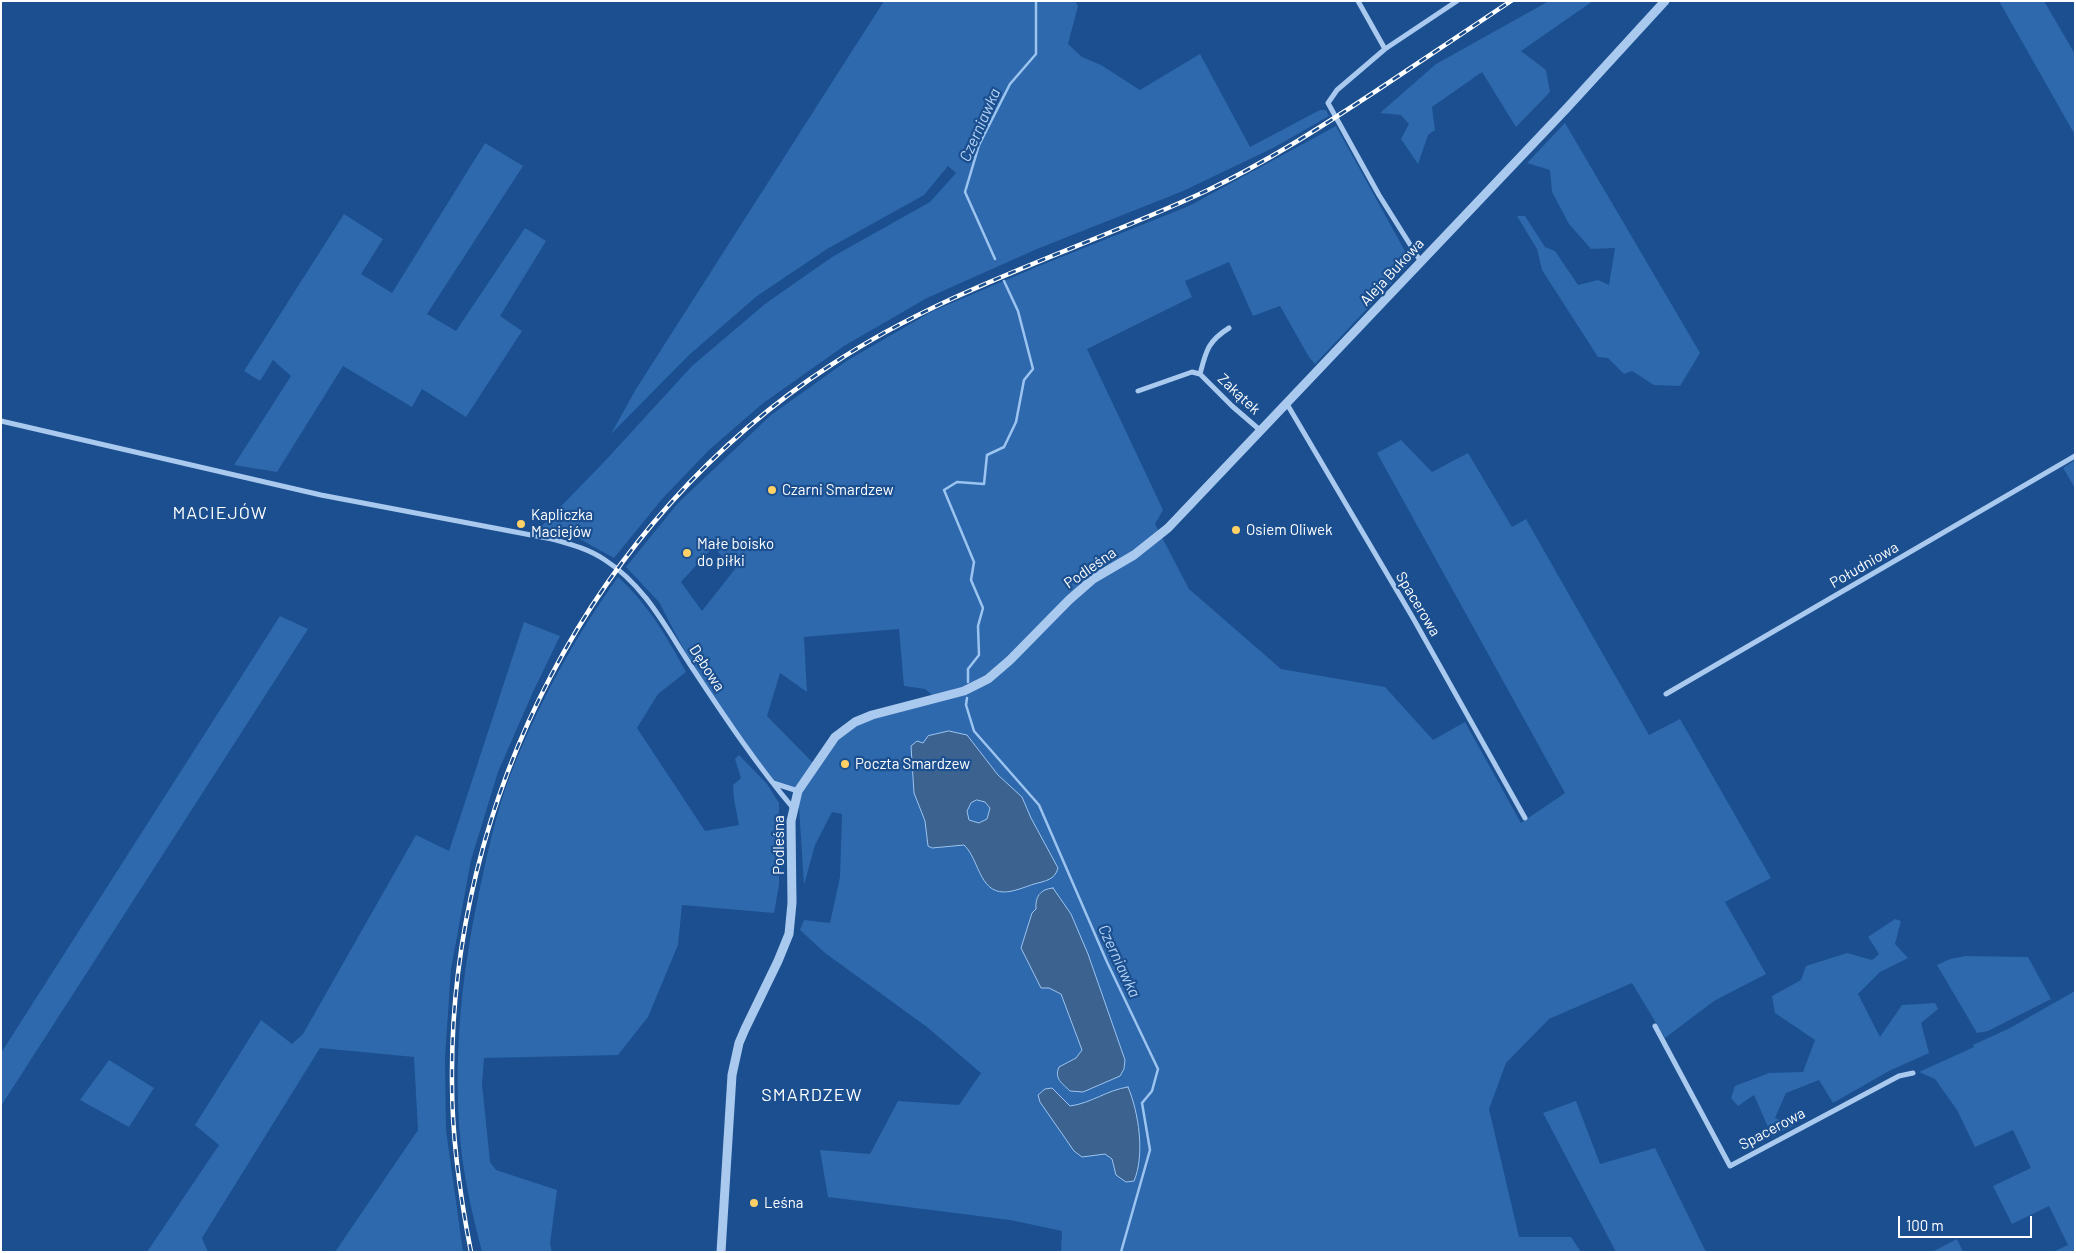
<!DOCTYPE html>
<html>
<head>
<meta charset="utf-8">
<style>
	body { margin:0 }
	#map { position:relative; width:2076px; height:1253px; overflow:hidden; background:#1b4f8f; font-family:Barlow,sans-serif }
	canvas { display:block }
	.frame { position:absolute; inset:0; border:2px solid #fff; pointer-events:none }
	.scale { position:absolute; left:1898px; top:1216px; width:134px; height:22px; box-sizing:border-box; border:2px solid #fff; border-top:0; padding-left:6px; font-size:15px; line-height:18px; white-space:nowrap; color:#fff; -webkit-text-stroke:4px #1b4f8f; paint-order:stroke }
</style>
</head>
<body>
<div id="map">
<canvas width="2076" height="1253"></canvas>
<div class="frame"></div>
<div class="scale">100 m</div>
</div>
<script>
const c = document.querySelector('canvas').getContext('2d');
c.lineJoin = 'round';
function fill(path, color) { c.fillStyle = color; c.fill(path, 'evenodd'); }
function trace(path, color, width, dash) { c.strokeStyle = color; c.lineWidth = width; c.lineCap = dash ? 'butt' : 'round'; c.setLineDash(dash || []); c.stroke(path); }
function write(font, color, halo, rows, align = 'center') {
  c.font = font + ' Barlow,sans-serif'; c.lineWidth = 4.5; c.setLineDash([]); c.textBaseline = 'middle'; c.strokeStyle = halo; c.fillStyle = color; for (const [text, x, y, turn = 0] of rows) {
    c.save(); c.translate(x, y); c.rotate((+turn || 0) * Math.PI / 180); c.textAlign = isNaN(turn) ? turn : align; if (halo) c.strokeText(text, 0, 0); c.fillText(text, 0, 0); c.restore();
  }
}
fill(new Path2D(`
	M 884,1 L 1075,1 L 1078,6 L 1068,44 L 1082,57 L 1101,65 L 1140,90 L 1200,54 L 1250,147 L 1320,110 L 1326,110 L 1329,116 L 1273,148 L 1183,191 L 1037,249 L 927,298 L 844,346 L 762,404 L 709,450 L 662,499 L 614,558 L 578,538 L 540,528 L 604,462 L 692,366 L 765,304 L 832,257 L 930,202 L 956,173 L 948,166 L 924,195 L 827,249 L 757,296 L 689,355 L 611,434 L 636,389 Z
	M 1549,1 L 1593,1 L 1521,51 L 1546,70 L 1550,92 L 1516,127 L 1482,72 L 1432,107 L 1435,130 L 1428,135 L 1418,164 L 1401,139 L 1409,124 L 1401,115 L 1380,113 L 1436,64 Z
	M 1999,1 L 2044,1 L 2075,54 L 2075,135 Z
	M 1565,123 L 1700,353 L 1680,386 L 1654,385 L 1632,371 L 1624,374 L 1608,358 L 1598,357 L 1542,270 L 1537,249 L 1517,216 L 1525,216 L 1545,247 L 1555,251 L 1578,285 L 1598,280 L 1609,285 L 1615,248 L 1591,249 L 1569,224 L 1552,192 L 1550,170 L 1527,163 Z
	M 1336,126 L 1411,262 L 1315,364 L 1309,357 L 1280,306 L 1253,316 L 1229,262 L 1185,281 L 1192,297 L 1087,349 L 1163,510 L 1155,524 L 1189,589 L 1281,669 L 1385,687 L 1433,740 L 1465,722 L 1521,823 L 1565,793 L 1377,453 L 1401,440 L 1432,472 L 1468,453 L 1512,527 L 1526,519 L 1649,735 L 1680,719 L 1771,878 L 1725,902 L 1766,974 L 1714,1001 L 1665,1038 L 1632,983 L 1549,1019 L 1506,1063 L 1489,1109 L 1519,1237 L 1571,1237 L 1581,1252 L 1061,1252 L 1062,1231 L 1010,1220 L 828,1197 L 820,1150 L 870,1154 L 898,1101 L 959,1105 L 981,1073 L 927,1027 L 825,953 L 800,930 L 804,920 L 830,923 L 840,877 L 842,814 L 832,812 L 815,845 L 804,885 L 798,791 L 772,783 L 697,675 L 659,602 L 626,567 L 678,503 L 771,415 L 848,360 L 933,311 L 1039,266 L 1189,206 ZM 713,547 L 735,569 L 702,611 L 681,582 ZM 899,629 L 904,686 L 925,689 L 936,698 L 846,727 L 815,765 L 767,716 L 780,673 L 807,692 L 804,637 Z
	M 485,143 L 523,166 L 427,314 L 456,331 L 525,228 L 546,241 L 500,316 L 522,331 L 466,417 L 422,389 L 412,407 L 343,366 L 277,472 L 234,465 L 291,376 L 273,360 L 260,381 L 244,371 L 344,214 L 383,239 L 361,274 L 392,293 Z
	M 2075,460 L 2075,488 L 2063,468 Z
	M 618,577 C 648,604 667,637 686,672 L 658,694 L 637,728 L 705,831 L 739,825 L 734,799 L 733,785 L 741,778 L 735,759 L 739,755 L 767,784 L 779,803 L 779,885 L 774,913 L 682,905 L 678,945 L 648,1017 L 618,1055 L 484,1058 L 482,1084 L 490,1162 L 496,1170 L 557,1190 L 550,1244 L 552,1252 L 482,1252 C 474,1220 466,1188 462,1156 C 451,1061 462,967 483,874 C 490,842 498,807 510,776 C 537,706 574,638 618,577 Z
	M 280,616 L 308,629 L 1,1106 L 1,1053 Z
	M 524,622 L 560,636 L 532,694 L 498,772 L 471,860 L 451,969 L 445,1057 L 446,1130 L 463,1252 L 335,1252 L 418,1130 L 414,1057 L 320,1048 L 202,1238 L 208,1252 L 147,1252 L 219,1145 L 195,1125 L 261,1020 L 292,1044 L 303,1034 L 416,835 L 449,851 Z
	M 1895,919 L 1901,921 L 1895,944 L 1908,958 L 1880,972 L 1858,994 L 1880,1037 L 1902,1005 L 1935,1003 L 1938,1009 L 1921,1023 L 1929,1053 L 1889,1071 L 1833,1103 L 1819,1080 L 1786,1093 L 1775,1118 L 1793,1126 L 1772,1136 L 1754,1095 L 1738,1106 L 1731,1098 L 1735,1086 L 1769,1073 L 1803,1072 L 1815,1040 L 1775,1013 L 1772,996 L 1801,980 L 1806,966 L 1847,953 L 1872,960 L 1879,954 L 1868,937 Z
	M 1965,956 L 2028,957 L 2051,999 L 1988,1031 L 1977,1033 L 1937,965 L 1950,959 Z
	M 2075,991 L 2075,1252 L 2053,1252 L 2068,1245 L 2049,1206 L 2012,1224 L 1993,1186 L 2031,1168 L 2013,1130 L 1975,1147 L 1957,1110 L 1935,1079 L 1919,1072 L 1974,1047 L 1973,1045 L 2010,1028 Z
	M 109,1060 L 154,1088 L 129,1127 L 80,1100 Z
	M 1576,1101 L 1600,1164 L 1655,1148 L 1706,1252 L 1616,1252 L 1543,1113 Z
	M 1957,1239 L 1963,1252 L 1932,1252 Z`), '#2e69ad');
const water = new Path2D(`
	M 949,731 L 967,735 L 998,775 L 1022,797 L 1031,818 L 1058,868 C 1055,880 1045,881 1034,884 C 1025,887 1013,892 1004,892 C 979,892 979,859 964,845 L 932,848 L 928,846 L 925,821 L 914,793 L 911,746 L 917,741 L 923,743 L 928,736 ZM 977,800 L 985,802 L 990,808 L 987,819 L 979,823 L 969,820 L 967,811 L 971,803 Z
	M 1053,888 L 1071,914 L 1088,954 L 1125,1060 L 1124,1069 L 1120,1076 L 1083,1092 L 1070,1091 C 1062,1083 1054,1079 1059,1067 L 1076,1058 L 1082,1050 L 1061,994 L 1049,988 L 1041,988 L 1021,948 L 1032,913 L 1036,909 C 1035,897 1040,889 1053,888 Z
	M 1128,1087 C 1139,1113 1145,1155 1134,1181 L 1126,1182 L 1116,1175 L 1112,1159 L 1105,1154 L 1082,1157 L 1074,1151 L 1040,1102 L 1038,1095 L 1045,1089 L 1052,1088 L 1070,1106 C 1092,1103 1107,1090 1128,1087 Z`);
fill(water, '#3c6290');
trace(water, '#9cc4f0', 1);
trace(new Path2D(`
	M 995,259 L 965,192 L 979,145 L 1010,84 L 1036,54 L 1036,1
	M 968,682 L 968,669 L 979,655 L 978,626 L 983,608 L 971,580 L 974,562 L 944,490 L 957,482 L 984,484 L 987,455 L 1004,447 L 1016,422 L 1024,380 L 1033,369 L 1018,311 L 1004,281
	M 967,698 L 966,705 L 974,731 L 1039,805 L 1107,962 L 1158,1069 L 1152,1091 L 1142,1103 L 1150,1150 L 1121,1252`), '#9cc4f0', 2.5);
trace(new Path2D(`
	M 1358,1 L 1385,49
	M 1421,262 L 1379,195 L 1328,103 L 1337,90 L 1385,49 L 1457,1
	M 1229,328 C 1208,341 1206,351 1200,374 L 1232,406 L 1261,431
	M 1138,391 L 1192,372 L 1200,374
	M 1287,404 L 1413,618 L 1525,818
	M 1,421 L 321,495 L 552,539 C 570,544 589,549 605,560 C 647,587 668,632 695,672 C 726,719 757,765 793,808
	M 1666,694 L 2075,456
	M 773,783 L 798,791
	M 1655,1026 L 1730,1166 L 1899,1076 L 1913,1073`), '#a9c9ee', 5);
trace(new Path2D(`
	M 721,1252 L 732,1075 L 739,1043 L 745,1029 L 778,961 L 789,934 L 792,903 L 791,821 L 798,791 L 835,737 L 855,722 L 872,715 L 964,691 L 988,679 L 1010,660 L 1069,600 L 1093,579 L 1134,555 L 1168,528 L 1566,109 L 1665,1`), '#a9c9ee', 9);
const rail = new Path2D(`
	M 471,1252 C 460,1196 452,1139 452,1082 C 449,799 593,520 831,365 C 947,288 1080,250 1206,191 C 1265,163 1321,127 1376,91 C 1421,61 1466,31 1511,1`);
trace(rail, '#fff', 4.5);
trace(rail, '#1b4f8f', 2.5, [8]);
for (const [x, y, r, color] of [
	[772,490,5,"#ffd166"],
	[521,524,5,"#ffd166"],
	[1236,530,5,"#ffd166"],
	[687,553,5,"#ffd166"],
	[845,764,5,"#ffd166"],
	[754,1203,5,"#ffd166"]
]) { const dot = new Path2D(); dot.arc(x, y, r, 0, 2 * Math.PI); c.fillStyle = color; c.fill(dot); trace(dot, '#1b4f8f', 2); }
write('15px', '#fff', '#1b4f8f', [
	["Aleja Bukowa",1392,272,-47],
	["Zakątek",1239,394,43],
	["Południowa",1864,565,-30],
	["Podleśna",1090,568,-35],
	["Spacerowa",1418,604,59],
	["Dębowa",707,668,57],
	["Podleśna",779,845,-90],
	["Spacerowa",1772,1129,-28]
]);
write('15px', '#fff', '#1b4f8f', [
	["Czarni Smardzew",782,490],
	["Kapliczka",531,515],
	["Maciejów",531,532],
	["Osiem Oliwek",1246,530],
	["Małe boisko",697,544],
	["do piłki",697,561],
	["Poczta Smardzew",855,764],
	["Leśna",764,1203]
], 'left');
write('italic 16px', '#b5d3f5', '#1b4f8f', [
	["Czerniawka",980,125,-66],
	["Czerniawka",1119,961,65]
]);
c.letterSpacing = '1px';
write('18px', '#fff', '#1b4f8f', [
	["MACIEJÓW",220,513],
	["SMARDZEW",812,1095]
]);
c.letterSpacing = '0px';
</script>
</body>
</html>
